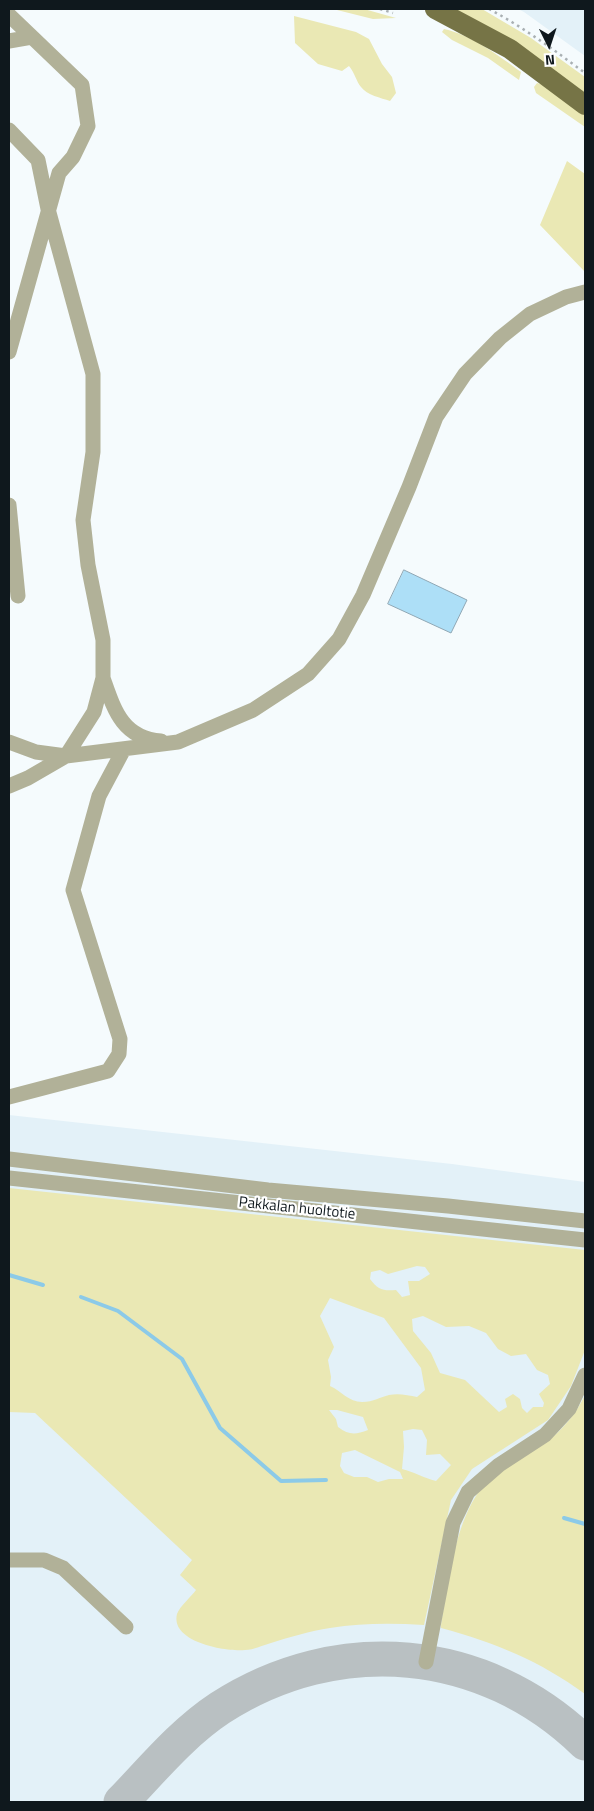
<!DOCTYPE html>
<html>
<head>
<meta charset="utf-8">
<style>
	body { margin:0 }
	#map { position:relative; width:594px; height:1811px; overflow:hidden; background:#f5fbfd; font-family:"Titillium Web",sans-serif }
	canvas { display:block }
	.frame { position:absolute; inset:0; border:10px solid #0f181d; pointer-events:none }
	.north { position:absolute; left:524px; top:20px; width:50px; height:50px; -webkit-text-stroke:4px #fff; paint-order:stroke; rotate:176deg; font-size:14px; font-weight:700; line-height:20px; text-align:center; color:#0f181d }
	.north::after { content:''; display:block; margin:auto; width:18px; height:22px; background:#0f181d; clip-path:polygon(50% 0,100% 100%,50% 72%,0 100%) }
</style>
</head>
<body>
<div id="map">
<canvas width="594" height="1811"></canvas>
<div class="frame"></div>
<div class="north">N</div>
</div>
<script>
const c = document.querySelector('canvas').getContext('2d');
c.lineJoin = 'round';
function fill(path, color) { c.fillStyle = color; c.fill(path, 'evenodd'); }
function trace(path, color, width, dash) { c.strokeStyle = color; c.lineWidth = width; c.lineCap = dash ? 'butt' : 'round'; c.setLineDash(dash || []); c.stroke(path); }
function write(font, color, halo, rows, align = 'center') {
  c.font = font + ' "Titillium Web",sans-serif'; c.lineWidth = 4.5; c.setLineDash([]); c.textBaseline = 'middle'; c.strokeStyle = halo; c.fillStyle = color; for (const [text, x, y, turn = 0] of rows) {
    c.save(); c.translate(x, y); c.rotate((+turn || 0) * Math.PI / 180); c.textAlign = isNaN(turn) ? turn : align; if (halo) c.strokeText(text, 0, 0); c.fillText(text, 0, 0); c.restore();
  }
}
fill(new Path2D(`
	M 518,9 L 585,9 L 585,56 L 524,12 Z
	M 9,1115 L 452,1164 L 585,1182 L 585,1802 L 9,1802 Z`), '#e3f1f8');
fill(new Path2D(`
	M 333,9 L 364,9 L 396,18 L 373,19 Z
	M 454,9 L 482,9 L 531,38 L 585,77 L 585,93 Z
	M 294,16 L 356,32 L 369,39 L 382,64 L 392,77 L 396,93 L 390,101 C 381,98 367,95 361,87 C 356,81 355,73 349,66 L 342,71 L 318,64 L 295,43 Z
	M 444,29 C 472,35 499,56 521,72 L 519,80 L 488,58 L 452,40 L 442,32 Z
	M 537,83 L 541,84 L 585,115 L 585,127 L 536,93 L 534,87 Z
	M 567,161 L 585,174 L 585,272 L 540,225 Z
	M 9,1188 L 585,1250 L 585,1350 L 571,1386 L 548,1420 L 472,1469 L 451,1500 L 424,1625 C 392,1623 361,1623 330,1628 C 310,1631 290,1637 271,1643 C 263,1645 254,1650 245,1650 C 226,1652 170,1642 177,1614 C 180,1606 191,1597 196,1590 L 180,1575 L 192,1560 L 35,1413 L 9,1412 ZM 417,1266 L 425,1267 L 430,1274 L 419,1281 L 408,1281 L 410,1295 L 402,1297 L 396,1290 C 383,1291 378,1290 370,1279 L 371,1272 L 380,1270 L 388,1274 ZM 330,1298 L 384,1318 L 421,1368 L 425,1390 L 417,1397 C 408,1395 398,1393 389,1395 C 380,1397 374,1402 362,1402 C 349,1402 341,1391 330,1386 L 331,1377 L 328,1360 L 334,1347 L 320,1316 ZM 423,1316 L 446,1327 L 469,1326 L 486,1333 L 498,1349 L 511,1356 L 526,1354 L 537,1370 L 548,1375 L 550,1384 L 539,1394 L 544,1403 L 543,1407 L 533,1407 L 527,1413 L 522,1408 L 520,1399 L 513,1394 L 505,1399 L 507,1407 L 499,1412 L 465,1380 L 440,1373 L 431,1353 L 413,1331 L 412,1319 ZM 329,1410 L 337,1410 L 363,1417 L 368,1430 C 355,1435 349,1435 338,1427 L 336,1419 ZM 413,1429 L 422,1430 L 427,1440 L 426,1455 L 440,1454 L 451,1465 L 436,1481 C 424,1478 414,1472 402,1469 L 404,1447 L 403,1431 ZM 355,1450 L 400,1472 L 403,1479 L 389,1479 L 378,1482 L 367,1477 L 354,1477 L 344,1473 L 340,1466 L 342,1453 Z
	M 585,1395 L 585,1694 C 540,1661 496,1643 441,1628 L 441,1625 C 450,1575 456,1500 501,1469 C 516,1458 535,1451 550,1439 C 564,1428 577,1412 585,1395 Z`), '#eae8b4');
trace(new Path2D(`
	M 9,1275 L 43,1285
	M 81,1297 L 118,1311 L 182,1359 L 220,1428 L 281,1481 L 326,1480
	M 564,1518 L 585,1524`), '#8ccae8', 4);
trace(new Path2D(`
	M 121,1802 C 152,1770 182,1733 220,1708 C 338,1632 484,1645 585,1743`), '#b9c0c2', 35);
const building = new Path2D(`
	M 404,570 L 467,600 L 451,633 L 388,604 Z`);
fill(building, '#addff7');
trace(building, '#8fa7b4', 1);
trace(new Path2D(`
	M 380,9 L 393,13
	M 489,9 C 523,27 554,50 585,73`), '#a9b0b3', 2.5, [2.5, 4]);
trace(new Path2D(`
	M 9,15 L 32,37
	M 9,41 L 32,37 L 82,85 L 88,126 L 73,157 L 59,173 L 9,352
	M 9,130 L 38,160 L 48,209 L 93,374 L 93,452 L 83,520 L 88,565 L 103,640 L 103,678 L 94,712 L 66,756 L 28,778 L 9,786
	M 9,505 L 18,596
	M 103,678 C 114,709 122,738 161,741
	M 9,742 L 36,752 L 66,756 L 178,742 L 253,710 L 308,674 L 339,639 L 363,595 L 409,487 L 436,417 L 465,374 L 500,338 L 530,314 L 566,297 L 585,292
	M 9,1097 L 108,1071 L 119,1054 L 120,1039 L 73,890 L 99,796 L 124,749
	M 9,1159 L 268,1190 L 448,1206 L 585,1221
	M 9,1178 L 585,1240
	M 9,1560 L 44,1560 L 63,1568 L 126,1627
	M 426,1662 L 453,1523 L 468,1492 L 499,1465 L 545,1435 L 569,1409 L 585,1375`), '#b1b198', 15);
trace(new Path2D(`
	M 435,9 L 510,49 L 585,105`), '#767446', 20);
write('15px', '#0f181d', '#fff', [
	["Pakkalan huoltotie",297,1209,6]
]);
</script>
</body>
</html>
